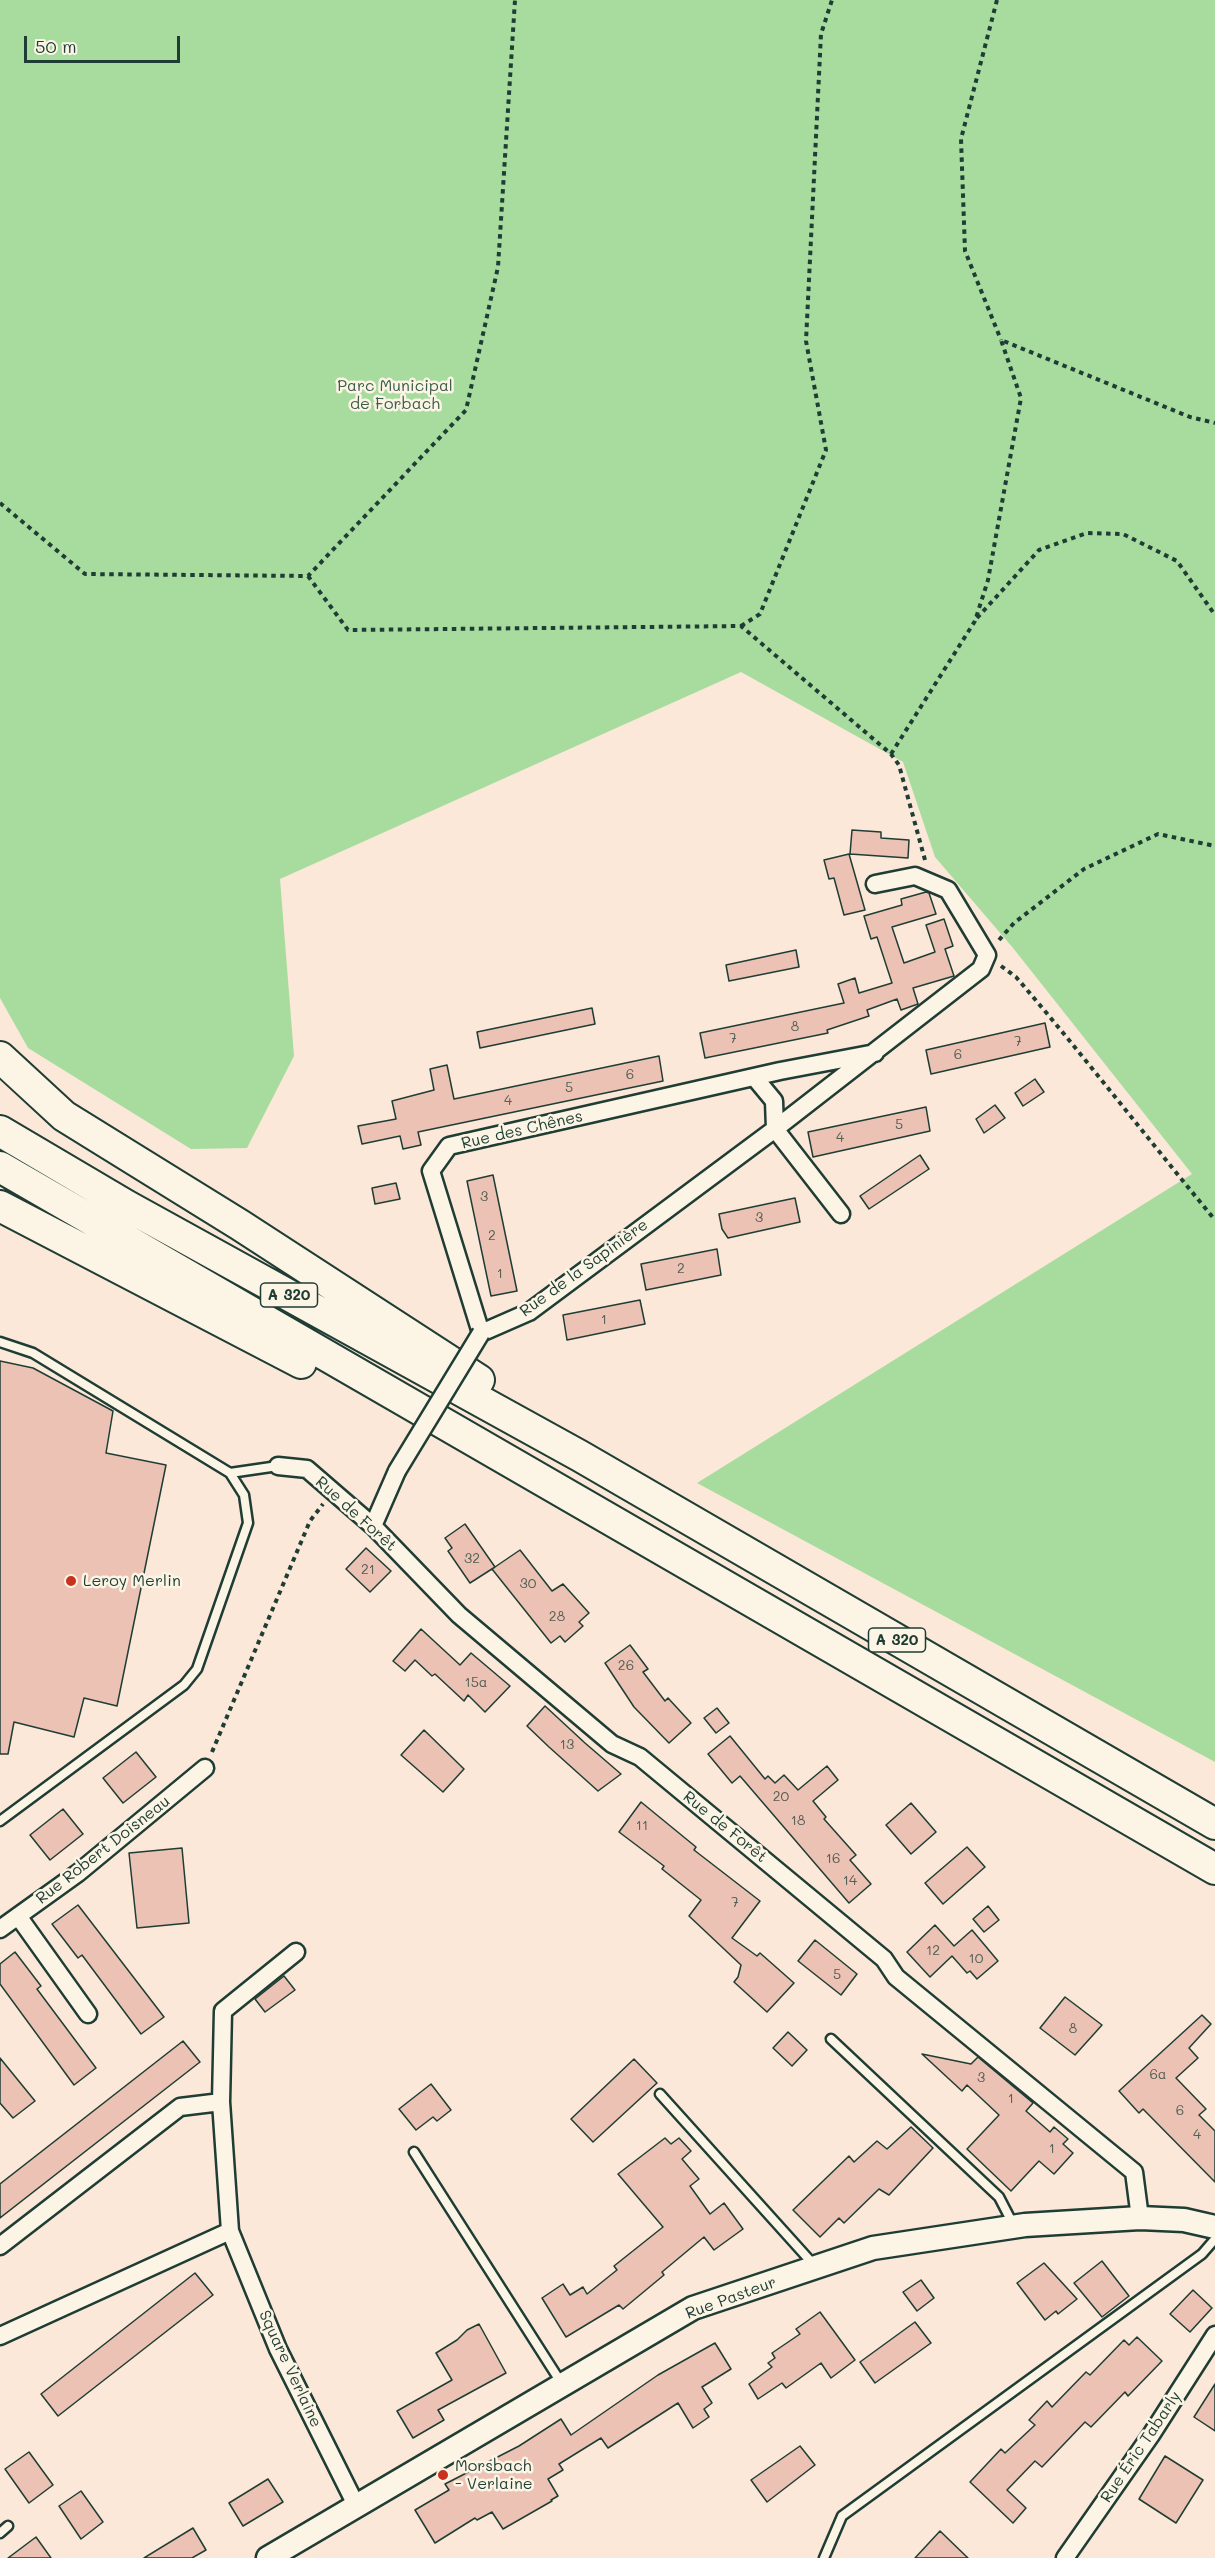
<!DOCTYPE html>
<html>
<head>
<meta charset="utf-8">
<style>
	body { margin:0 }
	#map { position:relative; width:1215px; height:2558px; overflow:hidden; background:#fbe8d8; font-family:Mali,sans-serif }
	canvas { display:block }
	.scale { position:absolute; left:24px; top:36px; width:156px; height:27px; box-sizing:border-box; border:3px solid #1f3d34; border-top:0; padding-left:8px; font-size:18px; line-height:21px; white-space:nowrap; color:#1f3d34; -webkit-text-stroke:4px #fcf5e5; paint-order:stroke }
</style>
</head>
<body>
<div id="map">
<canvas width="1215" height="2558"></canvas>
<div class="scale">50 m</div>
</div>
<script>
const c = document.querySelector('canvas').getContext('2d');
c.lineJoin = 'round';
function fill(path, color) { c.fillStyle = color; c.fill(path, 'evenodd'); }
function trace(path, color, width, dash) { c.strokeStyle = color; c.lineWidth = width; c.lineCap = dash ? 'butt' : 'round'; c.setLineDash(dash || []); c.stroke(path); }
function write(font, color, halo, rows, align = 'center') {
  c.font = font + ' Mali,sans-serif'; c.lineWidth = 5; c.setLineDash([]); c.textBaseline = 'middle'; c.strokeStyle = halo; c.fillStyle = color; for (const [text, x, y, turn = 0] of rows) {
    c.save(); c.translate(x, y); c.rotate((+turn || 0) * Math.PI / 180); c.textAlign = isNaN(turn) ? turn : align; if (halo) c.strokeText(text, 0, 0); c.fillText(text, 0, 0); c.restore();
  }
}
fill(new Path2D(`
	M 0,0 L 1215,0 L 1215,1762 L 697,1483 L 1192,1174 L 1013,948 L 935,857 L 903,762 L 741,672 L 280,879 L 294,1056 L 247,1148 L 191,1149 L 28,1048 L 0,998 Z`), '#a8dc9f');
const building = new Path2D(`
	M 852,830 L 881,832 L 881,838 L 909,840 L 908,858 L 850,854 Z
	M 849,854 L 865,910 L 844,915 L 834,878 L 829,879 L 824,860 Z
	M 926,892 L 929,893 L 936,914 L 892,927 L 904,963 L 935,952 L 926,925 L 944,919 L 953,946 L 945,949 L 954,976 L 913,988 L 918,1004 L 901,1010 L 897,999 L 867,1010 L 869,1016 L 827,1030 L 828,1033 L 705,1058 L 700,1033 L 844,1003 L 838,984 L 855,978 L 859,993 L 892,983 L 877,937 L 871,939 L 864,916 L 902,905 L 901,899 Z
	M 796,950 L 799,967 L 729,981 L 726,965 Z
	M 592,1008 L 595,1024 L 480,1048 L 477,1032 Z
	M 1045,1023 L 1050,1047 L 931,1074 L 926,1050 Z
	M 659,1056 L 663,1081 L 418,1132 L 421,1145 L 403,1149 L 400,1136 L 362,1144 L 358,1126 L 396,1119 L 392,1101 L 434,1090 L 430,1069 L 447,1065 L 454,1099 Z
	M 1035,1079 L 1044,1092 L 1023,1106 L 1015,1093 Z
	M 995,1105 L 1005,1118 L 984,1133 L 976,1119 Z
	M 926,1107 L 930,1131 L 813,1157 L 808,1132 Z
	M 920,1155 L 929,1169 L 869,1209 L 860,1196 Z
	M 493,1175 L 517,1291 L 491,1296 L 467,1181 Z
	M 396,1183 L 400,1199 L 375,1204 L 372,1188 Z
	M 795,1198 L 800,1222 L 728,1238 L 722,1229 L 719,1214 Z
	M 717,1249 L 721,1275 L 646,1290 L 641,1264 Z
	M 640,1300 L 645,1324 L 567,1340 L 563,1315 Z
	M 0,1361 L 33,1368 L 113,1411 L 106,1453 L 166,1465 L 117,1706 L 84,1698 L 74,1737 L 14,1722 L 8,1754 L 0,1754 Z
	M 465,1524 L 495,1567 L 470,1583 L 448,1551 L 452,1548 L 445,1538 Z
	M 366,1548 L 391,1571 L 370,1592 L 346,1569 Z
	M 520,1550 L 552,1591 L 563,1584 L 589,1613 L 579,1622 L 583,1626 L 565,1642 L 560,1636 L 551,1643 L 492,1569 Z
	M 421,1629 L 460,1665 L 471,1653 L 510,1686 L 485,1712 L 468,1695 L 464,1701 L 435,1674 L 432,1676 L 415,1660 L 405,1671 L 393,1661 Z
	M 630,1645 L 648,1669 L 643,1672 L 665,1701 L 668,1698 L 691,1723 L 669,1743 L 634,1707 L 605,1663 Z
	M 545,1706 L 585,1743 L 621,1774 L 598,1791 L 549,1747 L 527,1726 Z
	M 717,1708 L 729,1723 L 716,1733 L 704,1718 Z
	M 424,1730 L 464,1769 L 443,1792 L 401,1755 Z
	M 730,1736 L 765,1779 L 768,1776 L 775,1783 L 784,1775 L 798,1790 L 827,1766 L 838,1780 L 813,1801 L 826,1817 L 824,1819 L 856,1855 L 850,1860 L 871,1884 L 849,1903 L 740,1776 L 732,1783 L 708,1754 Z
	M 136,1752 L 156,1777 L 123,1803 L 103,1778 Z
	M 641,1802 L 696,1847 L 694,1850 L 760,1901 L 732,1938 L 757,1956 L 760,1953 L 794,1983 L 767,2012 L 734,1982 L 738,1977 L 741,1965 L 689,1916 L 701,1900 L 662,1869 L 664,1866 L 619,1832 Z
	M 911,1803 L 936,1832 L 911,1854 L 886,1825 Z
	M 63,1809 L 83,1834 L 50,1860 L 30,1835 Z
	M 967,1847 L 985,1867 L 943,1904 L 925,1883 Z
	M 182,1848 L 189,1923 L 137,1928 L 129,1853 Z
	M 78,1905 L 164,2017 L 141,2034 L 82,1955 L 78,1958 L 52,1924 Z
	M 988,1906 L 999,1920 L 984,1932 L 973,1919 Z
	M 935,1925 L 954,1946 L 972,1930 L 998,1961 L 977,1979 L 970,1971 L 967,1973 L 952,1956 L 930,1977 L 907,1952 Z
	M 815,1940 L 857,1974 L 841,1995 L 798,1961 Z
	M 15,1952 L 41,1986 L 37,1989 L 96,2068 L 74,2085 L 0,1984 L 0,1964 Z
	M 284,1976 L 295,1990 L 265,2012 L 255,1999 Z
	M 1065,1997 L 1102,2025 L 1075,2055 L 1040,2028 Z
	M 1202,2015 L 1211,2024 L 1189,2048 L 1198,2058 L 1176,2078 L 1206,2109 L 1199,2115 L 1215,2131 L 1215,2182 L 1143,2109 L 1139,2113 L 1119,2091 Z
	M 788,2032 L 807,2050 L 792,2066 L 773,2048 Z
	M 183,2041 L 200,2062 L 0,2218 L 0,2184 Z
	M 922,2054 L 971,2064 L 978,2057 L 1033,2103 L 1026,2111 L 1050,2132 L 1054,2127 L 1068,2139 L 1063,2144 L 1073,2153 L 1054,2174 L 1039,2161 L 1011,2191 L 967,2149 L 999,2115 L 967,2085 L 962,2091 Z
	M 0,2058 L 35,2101 L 13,2118 L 0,2103 Z
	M 634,2059 L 657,2083 L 593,2142 L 571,2119 Z
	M 431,2084 L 451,2110 L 437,2121 L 433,2117 L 416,2130 L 399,2109 Z
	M 911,2127 L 933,2148 L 889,2195 L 879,2189 L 844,2223 L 839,2218 L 820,2237 L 793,2210 L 849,2156 L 854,2162 L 877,2141 L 887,2149 Z
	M 665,2138 L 671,2144 L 679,2138 L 691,2151 L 682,2159 L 699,2179 L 690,2186 L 710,2214 L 724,2203 L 743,2229 L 714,2250 L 704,2237 L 662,2272 L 664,2275 L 623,2309 L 619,2305 L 566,2337 L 542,2298 L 563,2284 L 570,2295 L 583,2287 L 587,2294 L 617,2270 L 614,2266 L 663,2227 L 618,2174 Z
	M 1102,2261 L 1129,2296 L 1102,2317 L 1074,2283 Z
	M 1044,2263 L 1077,2299 L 1058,2314 L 1056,2311 L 1045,2320 L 1017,2283 Z
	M 195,2273 L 213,2295 L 58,2416 L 41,2394 Z
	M 921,2280 L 934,2298 L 917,2311 L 903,2292 Z
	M 1193,2290 L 1212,2308 L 1190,2332 L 1170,2314 Z
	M 820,2312 L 855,2360 L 831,2378 L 821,2363 L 786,2388 L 782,2383 L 758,2399 L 749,2384 L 772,2367 L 768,2363 L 775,2358 L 772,2353 L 800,2334 L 796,2329 Z
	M 915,2322 L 931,2343 L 875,2383 L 860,2362 Z
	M 479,2324 L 506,2373 L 438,2410 L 444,2420 L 413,2438 L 397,2411 L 452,2380 L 436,2353 L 457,2340 L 467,2330 Z
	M 1137,2337 L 1162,2361 L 1128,2396 L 1125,2392 L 1091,2427 L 1085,2422 L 1042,2467 L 1035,2461 L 1007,2490 L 1026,2508 L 1013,2523 L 970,2482 L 1001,2449 L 1005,2453 L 1035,2425 L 1029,2420 L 1047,2401 L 1052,2407 L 1086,2372 L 1090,2375 L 1124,2340 L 1129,2345 Z
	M 715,2343 L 731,2369 L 702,2387 L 712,2403 L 704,2409 L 709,2417 L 693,2428 L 678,2403 L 608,2448 L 601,2438 L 559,2464 L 563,2470 L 548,2479 L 558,2496 L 551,2500 L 552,2501 L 503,2529 L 492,2512 L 477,2520 L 475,2518 L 435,2543 L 415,2510 L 449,2490 L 445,2484 L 519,2446 L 561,2419 L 571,2435 L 658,2375 Z
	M 1215,2384 L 1215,2431 L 1194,2417 Z
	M 800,2446 L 815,2465 L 767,2502 L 751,2480 Z
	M 29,2452 L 53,2485 L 29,2503 L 5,2469 Z
	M 1165,2456 L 1203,2480 L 1176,2523 L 1139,2499 Z
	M 268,2479 L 283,2502 L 243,2526 L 229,2503 Z
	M 81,2491 L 103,2522 L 81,2539 L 59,2506 Z
	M 193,2528 L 206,2550 L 192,2558 L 144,2558 Z
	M 940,2531 L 968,2558 L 915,2558 Z
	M 36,2537 L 51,2558 L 8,2558 Z`);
fill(building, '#ebc2b3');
trace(building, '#1f3d34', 1.5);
const service = new Path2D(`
	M 0,1342 L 33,1353 L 230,1473 L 244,1495 L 248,1523 L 197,1669 L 184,1685 L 0,1821
	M 230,1473 L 278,1466
	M 831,2039 L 999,2197 L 1014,2226
	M 660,2094 L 814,2265
	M 414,2152 L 562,2384
	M 0,2533 L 8,2526
	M 824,2558 L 842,2516 L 1202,2254 L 1215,2239`);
const minor = new Path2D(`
	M 875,1053 L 780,1071 L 449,1146 L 431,1171 L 481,1333 L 529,1312 L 775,1129 L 981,969 L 987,955 L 948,890 L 915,876 L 875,884
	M 755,1078 L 774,1101 L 775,1129 L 841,1214
	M 278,1466 L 307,1469 L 373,1526 L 459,1615 L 612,1744 L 640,1757 L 884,1959 L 896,1977 L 1134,2172 L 1140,2218
	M 373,1526 L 397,1471
	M 18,1916 L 88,2014
	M 0,1929 L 78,1873 L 205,1768
	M 296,1952 L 223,2011 L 221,2102 L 230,2231 L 278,2349 L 356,2505
	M 0,2246 L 180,2107 L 221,2102
	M 0,2336 L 230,2231
	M 1065,2558 L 1151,2435 L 1215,2335`);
const secondary = new Path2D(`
	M 268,2558 L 693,2308 L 873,2248 L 1025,2225 L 1140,2218 L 1184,2220 L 1215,2227`);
const motorway = new Path2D(`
	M 0,1057 L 64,1116 L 240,1225 L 479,1380
	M 0,1131 L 127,1206 L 580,1456 L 1215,1824
	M 0,1167 L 1215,1869
	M 0,1206 L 301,1363`);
trace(service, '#1f3d34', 13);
trace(minor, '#1f3d34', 21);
trace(secondary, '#1f3d34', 27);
trace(motorway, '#1f3d34', 34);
trace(new Path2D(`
	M 997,0 L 961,139 L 965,251 L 1001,340
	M 0,503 L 85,574 L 308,576 L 466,410 L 498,267 L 515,0
	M 308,576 L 348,630 L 741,626 L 891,754 L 899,765 L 925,860
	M 977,618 L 1039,550 L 1087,533 L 1123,534 L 1177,561 L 1215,615
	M 741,626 L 760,614 L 826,450 L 806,341 L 821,34 L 832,0
	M 891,754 L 975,621 L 988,580 L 1021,398 L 1001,340 L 1190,417 L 1215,423
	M 999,940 L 1014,923 L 1084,869 L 1158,834 L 1215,846
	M 1001,966 L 1016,977 C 1084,1056 1148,1139 1215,1220
	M 212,1752 L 310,1521 L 323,1504`), '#1f3d34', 4, [4.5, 4.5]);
trace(service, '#fcf5e5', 8);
trace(minor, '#fcf5e5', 16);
trace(secondary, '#fcf5e5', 22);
trace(motorway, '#fcf5e5', 30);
const minorBridge = new Path2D(`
	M 397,1471 L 481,1333`);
trace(minorBridge, '#1f3d34', 21, []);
trace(minorBridge, '#fcf5e5', 16);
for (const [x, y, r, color] of [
	[71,1581,6,"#c8321e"],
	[443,2475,6,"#c8321e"]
]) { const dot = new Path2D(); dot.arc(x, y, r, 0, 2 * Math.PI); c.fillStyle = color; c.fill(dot); trace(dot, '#fcf5e5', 2); }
write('14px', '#525e54', null, [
	["8",795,1027],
	["7",733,1039],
	["7",1018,1042],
	["6",958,1055],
	["6",630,1075],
	["5",569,1088],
	["4",508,1101],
	["5",899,1125],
	["4",840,1138],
	["3",484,1197],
	["3",759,1218],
	["2",492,1236],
	["2",681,1269],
	["1",500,1274],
	["1",604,1320],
	["32",472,1559],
	["21",368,1570],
	["30",528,1584],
	["28",557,1617],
	["26",626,1666],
	["15a",476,1683],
	["13",567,1745],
	["20",781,1797],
	["18",798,1821],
	["11",642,1826],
	["16",833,1859],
	["14",850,1881],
	["7",735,1903],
	["12",933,1951],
	["10",976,1959],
	["5",837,1975],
	["8",1073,2029],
	["6a",1158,2075],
	["3",981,2078],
	["1",1011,2099],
	["6",1180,2111],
	["4",1197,2135],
	["1",1052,2149]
]);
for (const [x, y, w] of [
	[289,1295,57],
	[897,1640,57]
]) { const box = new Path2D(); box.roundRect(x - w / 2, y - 12, w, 24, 4.5); c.fillStyle = '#fcf5e5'; c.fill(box); trace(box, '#1f3d34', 1.5); }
write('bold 15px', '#1f3d34', null, [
	["A 320",289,1295],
	["A 320",897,1640]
]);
write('16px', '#3a5d49', '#fcf5e5', [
	["Parc Municipal",395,386],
	["de Forbach",395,404]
]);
write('16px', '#1f3d34', '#fcf5e5', [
	["Rue des Chênes",522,1130,-13],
	["Rue de la Sapinière",584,1268,-36],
	["Rue de Forêt",356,1514,42],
	["Rue de Forêt",725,1827,39],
	["Rue Robert Doisneau",103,1850,-38],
	["Rue Pasteur",731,2298,-20],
	["Square Verlaine",290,2369,65],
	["Rue Éric Tabarly",1141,2447,-56]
]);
write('16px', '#1f3d34', '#fcf5e5', [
	["Leroy Merlin",83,1581],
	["Morsbach",455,2466],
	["- Verlaine",455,2484]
], 'left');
</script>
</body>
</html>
